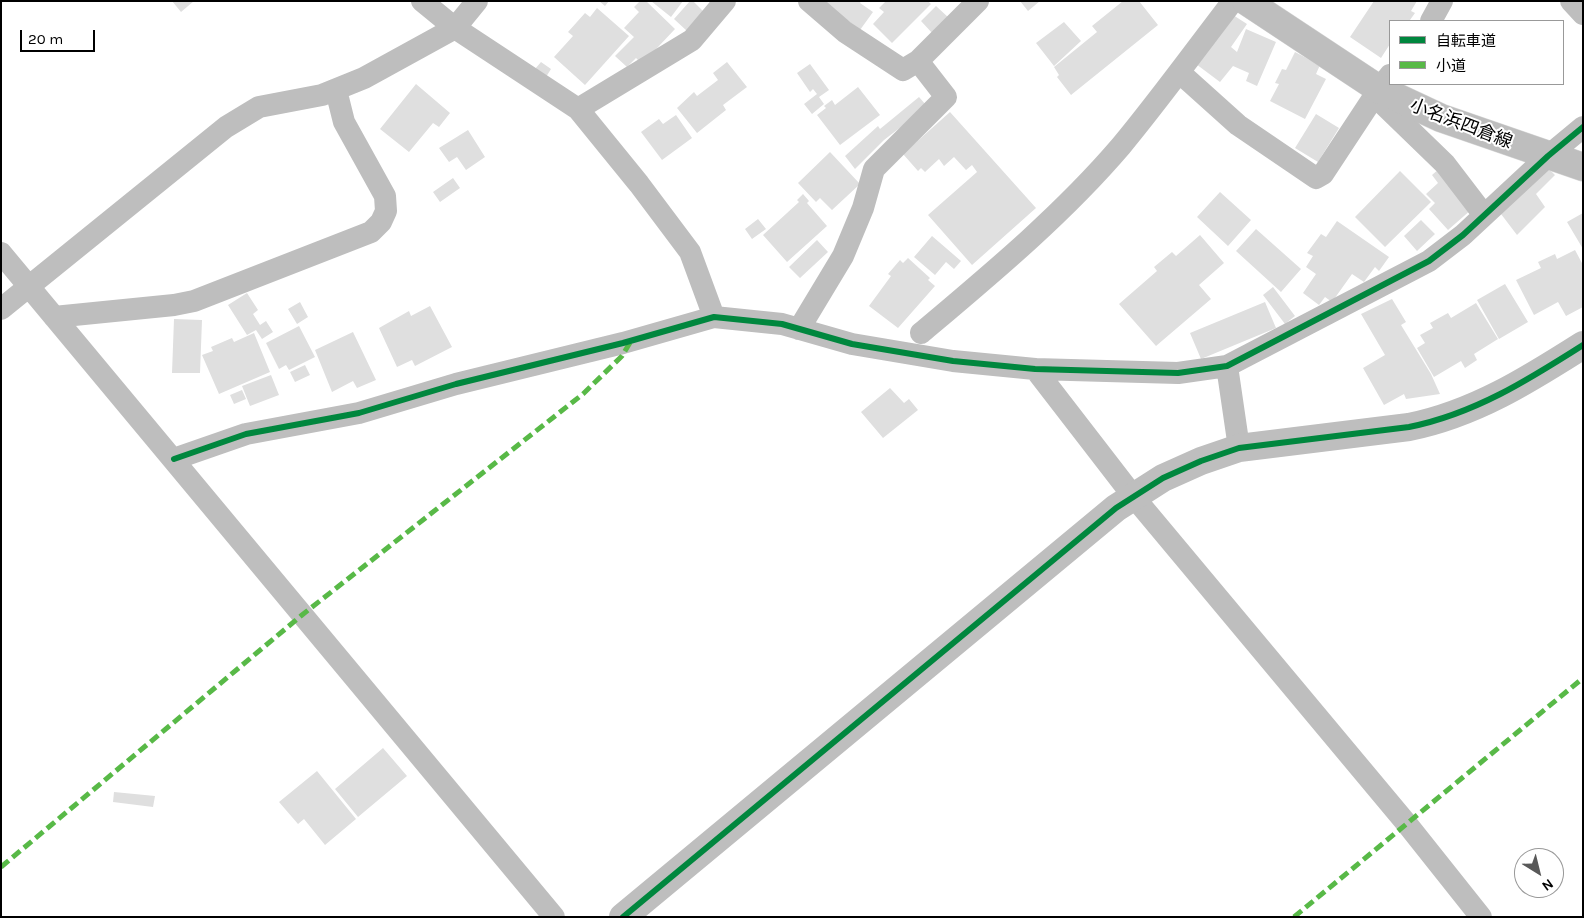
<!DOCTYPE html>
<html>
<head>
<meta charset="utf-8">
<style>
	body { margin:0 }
	#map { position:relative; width:1584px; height:918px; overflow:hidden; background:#fff; font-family:Karla,"Noto Sans JP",sans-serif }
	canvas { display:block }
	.frame { position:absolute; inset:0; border:2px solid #000; pointer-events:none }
	.legend { position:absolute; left:1389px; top:20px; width:175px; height:65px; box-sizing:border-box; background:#fff; border:1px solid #999; margin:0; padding:6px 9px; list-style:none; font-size:15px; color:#000 }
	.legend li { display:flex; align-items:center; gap:10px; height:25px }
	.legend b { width:25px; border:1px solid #999 }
	.north { position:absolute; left:1514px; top:848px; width:50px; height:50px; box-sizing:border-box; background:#fff; border:1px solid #999; border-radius:50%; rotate:144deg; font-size:14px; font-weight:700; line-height:20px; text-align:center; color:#000 }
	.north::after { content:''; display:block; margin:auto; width:18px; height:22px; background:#595959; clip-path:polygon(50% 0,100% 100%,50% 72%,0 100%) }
	.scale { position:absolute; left:20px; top:30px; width:75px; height:22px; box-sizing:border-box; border:2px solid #000; border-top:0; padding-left:6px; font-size:15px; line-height:18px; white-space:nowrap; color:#000; -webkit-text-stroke:4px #fff; paint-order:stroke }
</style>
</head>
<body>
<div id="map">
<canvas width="1584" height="918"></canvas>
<div class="frame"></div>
<ul class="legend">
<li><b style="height:6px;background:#00873e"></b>自転車道</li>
<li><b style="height:6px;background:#58b947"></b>小道</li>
</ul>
<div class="north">N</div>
<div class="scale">20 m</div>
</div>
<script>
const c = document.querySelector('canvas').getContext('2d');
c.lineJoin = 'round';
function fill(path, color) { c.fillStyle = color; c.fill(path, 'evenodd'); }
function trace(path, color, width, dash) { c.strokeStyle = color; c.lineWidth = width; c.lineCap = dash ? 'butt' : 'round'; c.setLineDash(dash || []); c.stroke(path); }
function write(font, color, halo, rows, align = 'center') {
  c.font = font + ' Karla,"Noto Sans JP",sans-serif'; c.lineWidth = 4; c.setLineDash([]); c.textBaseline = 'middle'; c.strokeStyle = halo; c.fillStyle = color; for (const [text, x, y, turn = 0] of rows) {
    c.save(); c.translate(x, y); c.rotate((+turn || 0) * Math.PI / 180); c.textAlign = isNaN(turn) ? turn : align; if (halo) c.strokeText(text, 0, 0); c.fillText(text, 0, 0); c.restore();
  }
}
fill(new Path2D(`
	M 172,1 L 194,1 L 181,12 Z
	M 599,1 L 609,1 L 605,6 Z
	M 640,1 L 646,1 L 675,29 L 642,64 L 636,58 L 627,67 L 615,56 L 634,37 L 624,28 L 639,12 L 634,7 Z
	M 651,1 L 683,1 L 671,17 Z
	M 690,1 L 693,1 L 704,12 L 687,31 L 674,19 Z
	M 823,1 L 861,1 L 860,3 L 873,12 L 860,30 Z
	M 886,1 L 928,1 L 931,4 L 892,43 L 873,24 L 884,12 L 879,8 Z
	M 1020,1 L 1040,1 L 1028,11 Z
	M 1123,1 L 1139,1 L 1158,25 L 1071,95 L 1057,77 L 1059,75 L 1054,67 L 1097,32 L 1092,26 Z
	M 1374,1 L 1417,1 L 1411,11 L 1415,13 L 1410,20 L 1412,21 L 1390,21 L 1390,44 L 1381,58 L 1350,37 Z
	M 936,6 L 949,18 L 933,34 L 921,21 Z
	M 597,8 L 629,36 L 585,85 L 554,57 L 573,36 L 568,32 L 585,13 L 590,17 Z
	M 1233,15 L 1247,24 L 1231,47 L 1237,52 L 1246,29 L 1276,42 L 1257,86 L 1246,81 L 1249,73 L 1233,66 L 1220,82 L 1196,64 Z
	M 1064,22 L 1081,41 L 1054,66 L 1036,43 Z
	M 1295,52 L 1320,65 L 1316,74 L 1326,79 L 1305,119 L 1270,101 L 1279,84 L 1275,83 L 1282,69 L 1286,70 Z
	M 541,62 L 551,69 L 546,77 L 535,69 Z
	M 727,62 L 747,87 L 723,105 L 726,110 L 697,133 L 677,108 L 694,92 L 697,96 L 718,80 L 713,73 Z
	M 810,64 L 829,90 L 819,97 L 824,104 L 812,114 L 804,104 L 817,94 L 813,89 L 810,92 L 797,73 Z
	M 416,84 L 450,113 L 439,127 L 433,123 L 409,152 L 380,129 Z
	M 858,87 L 880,115 L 840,145 L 817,115 L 826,108 L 824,106 L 832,100 L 835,105 Z
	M 919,97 L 926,105 L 915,116 L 884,140 L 855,169 L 845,156 L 878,126 L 880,129 Z
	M 950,112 L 1036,208 L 972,265 L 928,215 L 977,172 L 972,165 L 966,170 L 954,157 L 944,166 L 939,159 L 925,172 L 921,168 L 918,171 L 903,154 Z
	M 1316,114 L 1339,128 L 1318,162 L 1295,148 Z
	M 676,115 L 692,138 L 662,160 L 641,132 L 659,119 L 663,124 Z
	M 468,130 L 485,157 L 466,170 L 457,157 L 449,162 L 439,148 Z
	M 830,152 L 860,184 L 832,210 L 820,198 L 816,202 L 798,183 Z
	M 1440,168 L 1472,209 L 1448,230 L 1429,209 L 1435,203 L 1426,194 L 1438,183 L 1432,175 Z
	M 1548,168 L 1555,175 L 1536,194 L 1545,207 L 1517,235 L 1501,214 Z
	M 1400,171 L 1431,202 L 1385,247 L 1355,217 Z
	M 453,178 L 460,188 L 440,202 L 433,192 Z
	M 1220,192 L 1251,220 L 1228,246 L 1197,217 Z
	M 803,194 L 809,201 L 807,203 L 827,226 L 787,262 L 763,235 L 799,202 L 797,200 Z
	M 1583,213 L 1583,249 L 1567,222 Z
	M 758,219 L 766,229 L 752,239 L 745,229 Z
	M 1421,220 L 1435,234 L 1417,251 L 1404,236 Z
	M 1337,221 L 1389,257 L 1379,271 L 1375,267 L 1364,282 L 1352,274 L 1332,302 L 1325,297 L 1319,305 L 1303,293 L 1316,274 L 1306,267 L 1313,256 L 1307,253 L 1321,234 L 1326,237 Z
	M 1256,229 L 1301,269 L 1281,292 L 1236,251 Z
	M 1200,235 L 1224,263 L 1199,285 L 1211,299 L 1156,346 L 1119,304 L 1157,271 L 1154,267 L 1172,252 L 1176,256 Z
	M 932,236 L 961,261 L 954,269 L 946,262 L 935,275 L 914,257 Z
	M 817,240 L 828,252 L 800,278 L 789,267 Z
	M 1575,250 L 1583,265 L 1583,307 L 1566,316 L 1558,302 L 1534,315 L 1516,280 L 1541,268 L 1538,262 L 1555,254 L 1557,259 Z
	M 908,258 L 930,278 L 928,280 L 935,286 L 898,328 L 869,306 L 891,276 L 888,274 L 900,260 L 903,263 Z
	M 1505,284 L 1528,322 L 1499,339 L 1477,300 Z
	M 1273,287 L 1295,316 L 1285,324 L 1263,295 Z
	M 247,293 L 258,310 L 253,314 L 260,325 L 266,321 L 273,332 L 262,339 L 256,330 L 247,335 L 228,305 Z
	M 1392,299 L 1406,322 L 1401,325 L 1431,374 L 1440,394 L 1406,399 L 1404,394 L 1384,405 L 1363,368 L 1385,355 L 1361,314 Z
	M 300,302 L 308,317 L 297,324 L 288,309 Z
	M 1265,302 L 1276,328 L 1201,359 L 1190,333 Z
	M 1476,303 L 1498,339 L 1474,354 L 1477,360 L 1465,368 L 1461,361 L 1434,377 L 1417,348 L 1425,343 L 1420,335 L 1433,328 L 1430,323 L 1448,313 L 1451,318 Z
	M 430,306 L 452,347 L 415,366 L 412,360 L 397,367 L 379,328 L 409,311 L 411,316 Z
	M 174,319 L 202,320 L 200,373 L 172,373 Z
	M 299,326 L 315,357 L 289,370 L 286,365 L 279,369 L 266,343 Z
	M 353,332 L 376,380 L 357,388 L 353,381 L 332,392 L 315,350 Z
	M 254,333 L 270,372 L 219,394 L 202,355 L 213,351 L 211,347 L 232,338 L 234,342 Z
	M 305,365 L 310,375 L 295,382 L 290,372 Z
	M 271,375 L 279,395 L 250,406 L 242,386 Z
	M 890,388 L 904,403 L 909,399 L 918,410 L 883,438 L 861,412 Z
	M 242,390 L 246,399 L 234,404 L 230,395 Z
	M 383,748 L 407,776 L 358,817 L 335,789 Z
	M 317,771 L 356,819 L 325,845 L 304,819 L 298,824 L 279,802 Z
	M 114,792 L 155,796 L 153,807 L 113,802 Z`), '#dfdfdf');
const primary = new Path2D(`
	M 1246,1 L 1379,89 L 1441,118 L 1583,167`);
trace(primary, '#dbdbdb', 29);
trace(new Path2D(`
	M 422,1 L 455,28 L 578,109 L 639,184 L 690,252 L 714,317
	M 809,1 L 845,32 L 903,70 L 918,61 L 978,1
	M 1571,1 L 1583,14
	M 1431,21 L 1442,1
	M 1179,72 L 1238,125 L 1316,178 L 1323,174 L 1379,89 L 1390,75
	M 1376,93 L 1382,103 L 1445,164 L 1484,215
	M 578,109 L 692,40 L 725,1
	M 1,253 L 554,917
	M 1,309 L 226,127 L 259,107 L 322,95 L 364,78 L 455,28 L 477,1
	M 54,317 L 174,305 L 194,301 L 371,232 L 381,222 L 386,211 L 385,196 L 344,122 L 336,90
	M 799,329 L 843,256 L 863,208 L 874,169 L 946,97 L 918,61
	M 921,333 C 991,274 1062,215 1121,146 C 1160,99 1196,49 1233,1
	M 1227,366 L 1239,448
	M 1035,369 L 1133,496 L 1407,824 L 1481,917
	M 174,459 L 246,434 L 359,413 L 456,384 L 623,343 L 714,317 L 782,324 L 852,344 L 953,361 L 1035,369 L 1178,373 L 1227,366 L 1429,261 L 1463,235 L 1548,156 L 1583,127`), '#bebebe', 22);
trace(new Path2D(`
	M 623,917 L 1116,508 L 1163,478 L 1201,461 L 1239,448 L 1409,427 C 1474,414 1528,380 1583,345`), '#bebebe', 28);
trace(primary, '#bebebe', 28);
trace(new Path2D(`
	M 1,867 L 302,615 L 583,394 L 622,356 L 631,341
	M 1294,917 L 1583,678`), '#58b947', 5, [10, 5]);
trace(new Path2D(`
	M 174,459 L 246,434 L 359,413 L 456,384 L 623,343 L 714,317 L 782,324 L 852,344 L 953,361 L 1035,369 L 1178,373 L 1227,366 L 1429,261 L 1463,235 L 1548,156 L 1583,127
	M 623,917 L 1116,508 L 1163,478 L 1201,461 L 1239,448 L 1409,427 C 1474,414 1528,380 1583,345`), '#00873e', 6);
write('18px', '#000', '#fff', [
	["小名浜四倉線",1461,124,21]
]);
</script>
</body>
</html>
